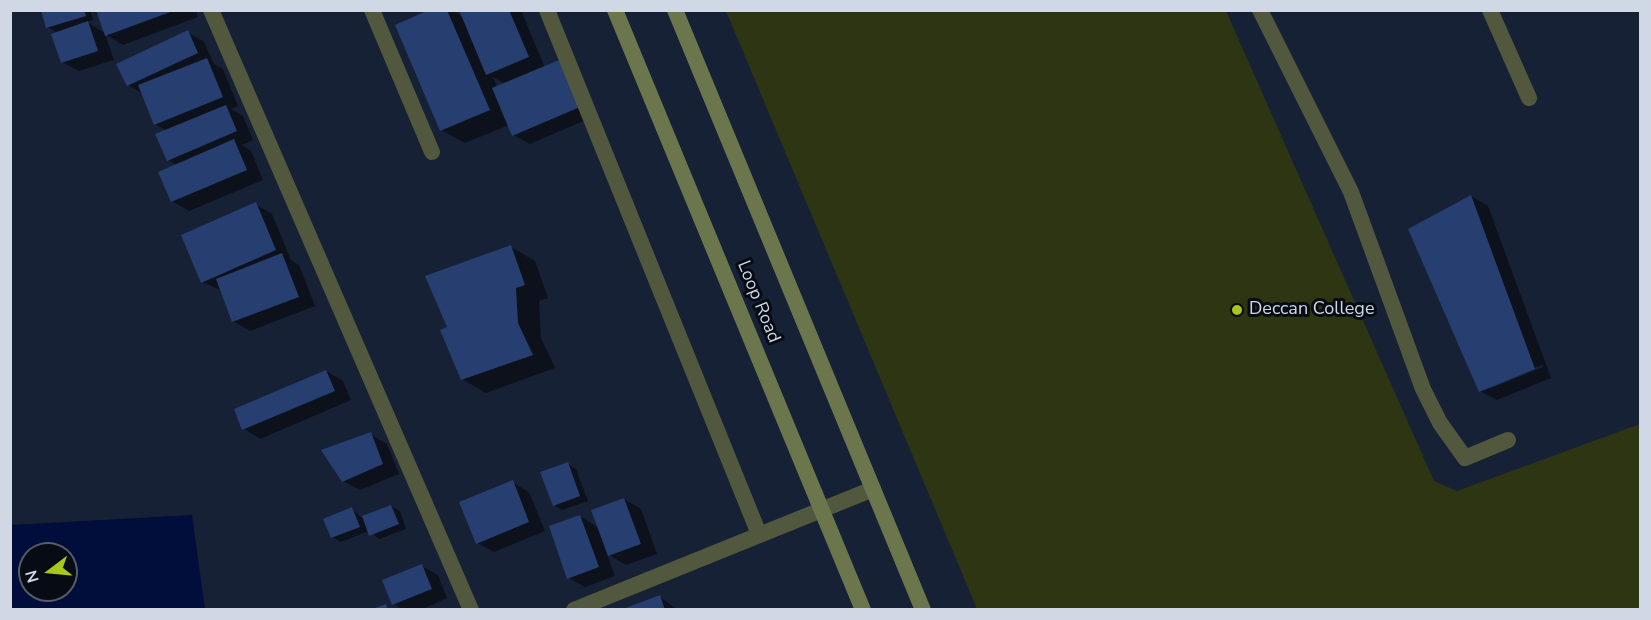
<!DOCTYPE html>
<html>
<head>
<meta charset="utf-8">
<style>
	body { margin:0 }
	#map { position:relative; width:1651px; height:620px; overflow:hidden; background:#172136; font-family:"Nunito Sans",sans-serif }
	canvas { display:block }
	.frame { position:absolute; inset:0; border:12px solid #d0d8e6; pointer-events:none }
	.north { position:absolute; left:18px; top:542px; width:60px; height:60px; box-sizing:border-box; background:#070b14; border:2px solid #575d68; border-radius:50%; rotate:254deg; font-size:16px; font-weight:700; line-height:24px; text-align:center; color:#d0d8e6 }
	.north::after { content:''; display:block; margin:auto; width:21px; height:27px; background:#a9c71b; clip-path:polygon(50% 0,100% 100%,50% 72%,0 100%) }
</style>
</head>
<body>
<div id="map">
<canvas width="1651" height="620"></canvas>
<div class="frame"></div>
<div class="north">N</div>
</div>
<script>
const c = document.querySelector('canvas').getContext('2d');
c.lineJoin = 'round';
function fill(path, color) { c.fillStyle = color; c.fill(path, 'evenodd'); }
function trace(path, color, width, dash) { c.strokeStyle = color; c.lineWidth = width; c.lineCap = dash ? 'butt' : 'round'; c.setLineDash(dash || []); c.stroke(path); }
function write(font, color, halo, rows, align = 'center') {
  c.font = font + ' "Nunito Sans",sans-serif'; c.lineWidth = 6; c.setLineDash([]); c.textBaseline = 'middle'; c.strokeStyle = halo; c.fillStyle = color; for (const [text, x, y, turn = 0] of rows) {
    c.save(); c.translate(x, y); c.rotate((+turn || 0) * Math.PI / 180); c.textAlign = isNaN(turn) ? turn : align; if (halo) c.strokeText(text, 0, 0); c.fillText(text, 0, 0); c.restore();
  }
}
fill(new Path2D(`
	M 726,11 L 1226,11 L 1434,481 L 1457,491 L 1640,424 L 1640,609 L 977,609 Z`), '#2d3512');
fill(new Path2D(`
	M 192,515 L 205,609 L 11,609 L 11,525 ZM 30,554 L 66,554 L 66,590 L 30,590 Z`), '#010d3b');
fill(new Path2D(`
	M 43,10 L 90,10 L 93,20 L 87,22 L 105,33 L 101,10 L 196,10 L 198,17 L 123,45 L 105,34 L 114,60 L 79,71 L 62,62 L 57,33 L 48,27 Z
	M 433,10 L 452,10 L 463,17 L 460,10 L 521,10 L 545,68 L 595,116 L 530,144 L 513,135 L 509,125 L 465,143 L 441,130 ZM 493,77 L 505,84 L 497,88 Z
	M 187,32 L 204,42 L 214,64 L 223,69 L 238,106 L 231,109 L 243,116 L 253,140 L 242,145 L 251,151 L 263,180 L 189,211 L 172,201 L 177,165 L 168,160 L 167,131 L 155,124 L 143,94 L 128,85 Z
	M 1471,196 L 1488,206 L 1551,378 L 1497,400 L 1480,391 ZM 1542,365 L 1543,367 L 1489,389 L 1489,386 Z
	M 255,204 L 272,214 L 291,260 L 299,265 L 315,306 L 250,331 L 233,321 L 221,290 L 202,282 Z
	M 511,247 L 535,261 L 548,298 L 539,301 L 541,338 L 555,368 L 486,393 L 462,379 L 449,328 Z
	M 326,371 L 343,381 L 351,400 L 260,439 L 244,429 Z
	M 370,434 L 387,444 L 399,474 L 360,490 L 343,481 Z
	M 568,464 L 576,469 L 588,501 L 562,510 L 554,505 Z
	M 512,482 L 529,492 L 545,531 L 494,552 L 477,543 Z
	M 624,499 L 641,509 L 657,554 L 626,565 L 607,554 L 615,576 L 585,587 L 569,578 L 580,516 L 599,528 Z
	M 391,506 L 400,511 L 406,529 L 379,539 L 369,531 L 341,542 L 332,537 L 352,509 L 362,518 Z
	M 422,566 L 438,575 L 447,598 L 421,610 L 403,610 L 394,604 Z
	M 660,597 L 678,610 L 627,610 Z`), '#0007');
fill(new Path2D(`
	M 41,10 L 84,10 L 86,16 L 46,28 Z
	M 96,10 L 173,10 L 173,11 L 105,36 Z
	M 429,10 L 447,10 L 490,110 L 440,131 L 395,25 Z
	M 459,10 L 509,10 L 529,57 L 486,75 Z
	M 88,21 L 98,51 L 61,63 L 51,34 Z
	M 188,30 L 198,53 L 127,86 L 116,64 Z
	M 207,58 L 223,97 L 154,125 L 138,85 Z
	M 559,60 L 580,107 L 512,136 L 492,88 Z
	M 226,105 L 237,131 L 167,161 L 155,134 Z
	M 234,139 L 247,170 L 171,202 L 158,172 Z
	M 1471,195 L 1535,369 L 1479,392 L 1408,229 Z
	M 256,202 L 276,250 L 201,283 L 181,235 Z
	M 511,245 L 525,285 L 516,288 L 518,323 L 533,355 L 461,380 L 440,330 L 447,327 L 425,276 Z
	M 282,253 L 299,297 L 232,322 L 216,279 Z
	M 326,370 L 335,391 L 242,430 L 234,409 Z
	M 371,432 L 383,464 L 342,482 L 321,450 Z
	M 568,462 L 580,496 L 553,506 L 540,472 Z
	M 513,480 L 529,522 L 476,544 L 459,502 Z
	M 624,498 L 641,544 L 608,556 L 591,510 Z
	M 391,505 L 399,524 L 369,536 L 362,516 Z
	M 352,507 L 360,527 L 331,538 L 323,519 Z
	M 580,515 L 599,567 L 567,579 L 549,526 Z
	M 422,564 L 432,589 L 392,605 L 382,580 Z
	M 660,595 L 665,610 L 623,610 L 623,609 Z
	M 386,604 L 388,610 L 372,610 L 372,609 Z`), '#273e70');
trace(new Path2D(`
	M 211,10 L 471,610
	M 372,10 L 432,152
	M 547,10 L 759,534
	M 1260,10 L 1351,192 L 1423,389 L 1440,423 L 1465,458 L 1508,440
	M 1490,10 L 1529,98
	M 574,610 L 873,489`), '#51583e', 16);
trace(new Path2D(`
	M 615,10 L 863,610
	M 675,10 L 923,610`), '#6b764c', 16);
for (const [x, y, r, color] of [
	[1237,310,6,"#a9c71b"]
]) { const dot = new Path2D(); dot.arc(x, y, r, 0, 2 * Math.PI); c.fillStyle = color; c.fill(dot); trace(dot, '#070b14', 2); }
write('18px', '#d0d8e6', '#070b14', [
	["Loop Road",758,302,68]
]);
write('18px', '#d0d8e6', '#070b14', [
	["Deccan College",1249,310]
], 'left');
</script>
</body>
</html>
